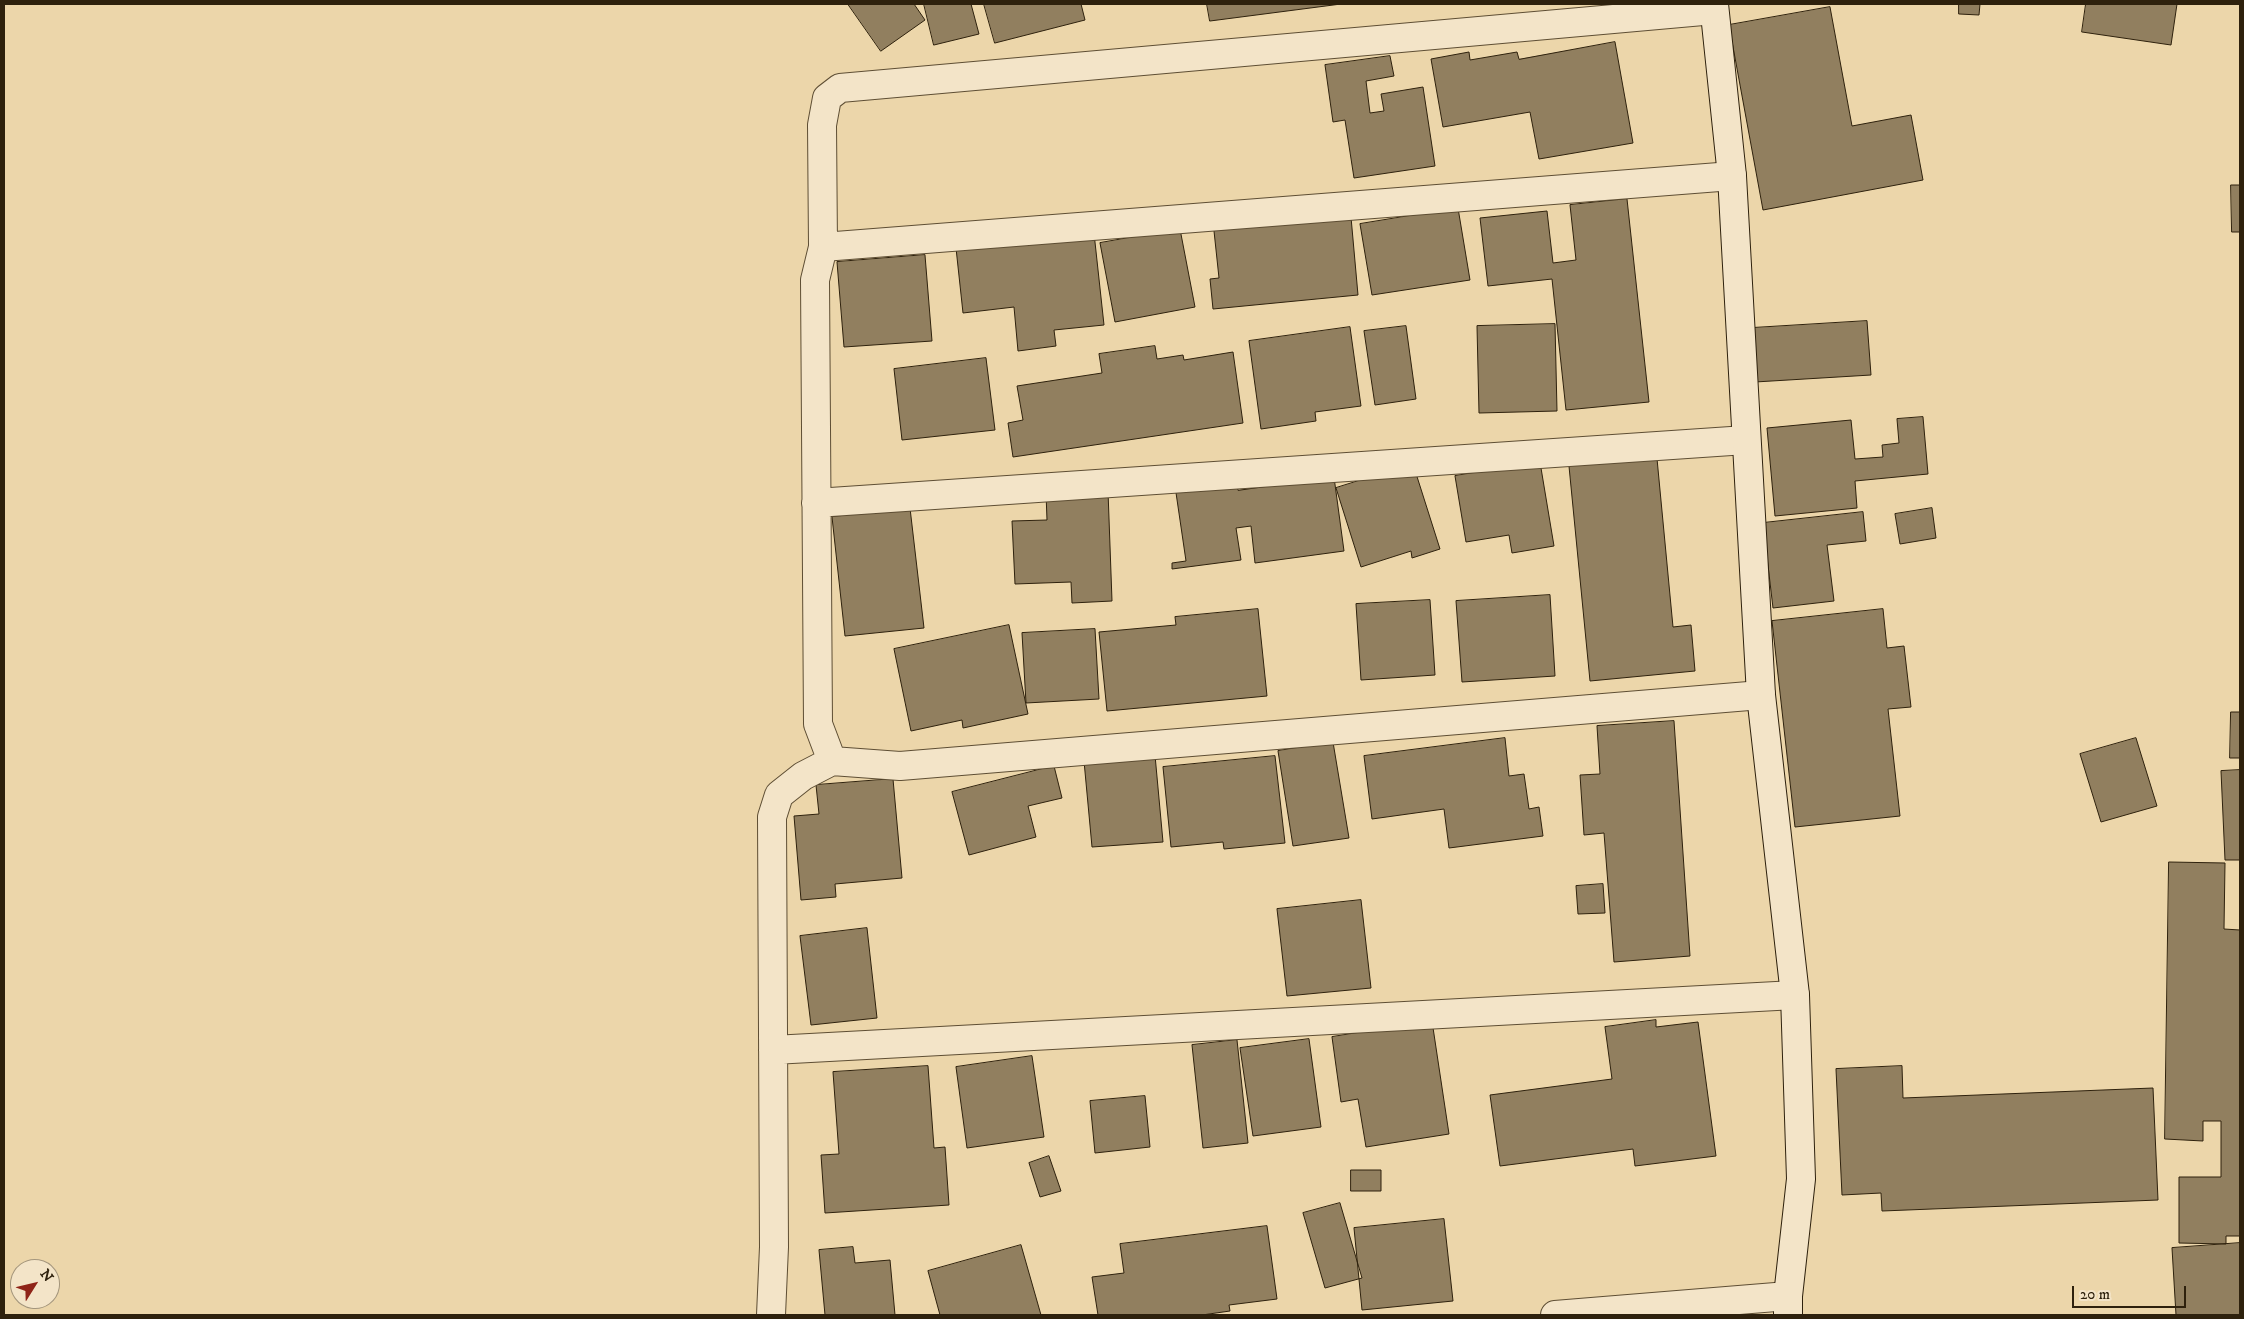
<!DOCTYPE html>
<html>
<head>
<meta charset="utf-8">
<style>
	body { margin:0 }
	#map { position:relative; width:2244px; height:1319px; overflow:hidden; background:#ecd6aa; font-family:"IM FELL DW Pica",serif }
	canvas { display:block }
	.frame { position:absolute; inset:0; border:5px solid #2e210d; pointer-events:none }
	.north { position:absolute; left:10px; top:1259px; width:50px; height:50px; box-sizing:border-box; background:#f3e4c8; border:1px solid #a4967d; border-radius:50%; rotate:54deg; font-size:14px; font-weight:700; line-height:20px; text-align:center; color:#2e210d }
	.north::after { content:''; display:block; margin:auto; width:18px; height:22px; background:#8f2418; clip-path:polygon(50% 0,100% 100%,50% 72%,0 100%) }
	.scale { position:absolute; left:2072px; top:1286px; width:114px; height:22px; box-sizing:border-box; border:2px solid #2e210d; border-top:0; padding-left:6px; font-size:15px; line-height:18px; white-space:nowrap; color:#2e210d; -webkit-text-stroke:4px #f3e4c8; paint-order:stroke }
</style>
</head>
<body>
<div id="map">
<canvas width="2244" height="1319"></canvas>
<div class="frame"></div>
<div class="north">N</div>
<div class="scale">20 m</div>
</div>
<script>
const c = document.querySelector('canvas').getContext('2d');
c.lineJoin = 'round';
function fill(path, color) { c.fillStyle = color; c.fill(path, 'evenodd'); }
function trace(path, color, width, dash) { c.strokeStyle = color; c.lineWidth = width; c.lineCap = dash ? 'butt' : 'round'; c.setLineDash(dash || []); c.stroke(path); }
const building = new Path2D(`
	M 848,4 L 914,4 L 925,20 L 881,51 Z
	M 924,4 L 971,4 L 979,34 L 934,45 Z
	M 984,4 L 1081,4 L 1085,20 L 995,43 Z
	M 1207,4 L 1341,4 L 1210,21 Z
	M 1959,4 L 1980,4 L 1979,15 L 1959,14 Z
	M 2086,4 L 2177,4 L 2171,45 L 2082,32 Z
	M 1830,7 L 1852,126 L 1911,115 L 1923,180 L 1763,210 L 1729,25 Z
	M 1615,42 L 1633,143 L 1539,159 L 1530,112 L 1443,127 L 1431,59 L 1469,52 L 1470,60 L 1517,52 L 1519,59 Z
	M 1390,56 L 1394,76 L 1366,81 L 1370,113 L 1384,111 L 1381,94 L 1423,87 L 1435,166 L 1354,178 L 1345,120 L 1333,122 L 1325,65 Z
	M 2231,185 L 2240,185 L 2240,232 L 2232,232 Z
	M 1627,199 L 1649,402 L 1566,410 L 1552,279 L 1488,286 L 1480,218 L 1547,211 L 1553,263 L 1576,260 L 1570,205 Z
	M 1458,208 L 1470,280 L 1372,295 L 1360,224 Z
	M 1351,217 L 1358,295 L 1213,309 L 1210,279 L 1219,278 L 1214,231 Z
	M 1180,229 L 1195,307 L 1115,322 L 1100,243 Z
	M 1094,233 L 1104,325 L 1054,330 L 1056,346 L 1018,351 L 1014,307 L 963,313 L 956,248 Z
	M 925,255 L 932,341 L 844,347 L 837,262 Z
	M 1867,321 L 1871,375 L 1755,382 L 1752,328 Z
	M 1555,324 L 1557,411 L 1479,413 L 1477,326 Z
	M 1406,326 L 1416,399 L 1375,405 L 1364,331 Z
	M 1350,327 L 1361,406 L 1315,412 L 1316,421 L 1261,429 L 1249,341 Z
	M 1155,346 L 1157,359 L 1183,355 L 1184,360 L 1233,352 L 1243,423 L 1013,457 L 1008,423 L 1023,420 L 1017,386 L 1102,373 L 1099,354 Z
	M 986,358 L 995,430 L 902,440 L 894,369 Z
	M 1923,417 L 1928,474 L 1855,481 L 1857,508 L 1775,516 L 1767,428 L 1851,420 L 1855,459 L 1883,457 L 1882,445 L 1899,443 L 1897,419 Z
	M 1656,448 L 1673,627 L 1691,625 L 1695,671 L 1590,681 L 1568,456 Z
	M 1540,462 L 1554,546 L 1512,553 L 1509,535 L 1466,542 L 1455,476 Z
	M 1413,464 L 1440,549 L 1412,558 L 1411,551 L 1361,567 L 1336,488 Z
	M 1334,477 L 1344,551 L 1255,563 L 1251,526 L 1236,528 L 1241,560 L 1172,569 L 1172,563 L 1186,561 L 1175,486 L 1236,478 L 1238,490 Z
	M 1108,491 L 1112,601 L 1072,603 L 1071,582 L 1015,584 L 1012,521 L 1047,520 L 1046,493 Z
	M 910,508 L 924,628 L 845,636 L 832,517 Z
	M 1932,508 L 1936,538 L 1900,544 L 1895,514 Z
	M 1863,512 L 1866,541 L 1827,545 L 1834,601 L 1773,608 L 1763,523 Z
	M 1550,595 L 1555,676 L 1462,682 L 1456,601 Z
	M 1430,600 L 1435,675 L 1361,680 L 1356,604 Z
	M 1258,609 L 1267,696 L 1107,711 L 1099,632 L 1176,625 L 1175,617 Z
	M 1883,609 L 1887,648 L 1904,646 L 1911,707 L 1888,709 L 1900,816 L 1795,827 L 1772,621 Z
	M 1009,625 L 1028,714 L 963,728 L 962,720 L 911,731 L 894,649 Z
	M 1095,629 L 1099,699 L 1026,703 L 1022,633 Z
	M 2231,712 L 2240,712 L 2240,758 L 2230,758 Z
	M 1674,721 L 1690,956 L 1614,962 L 1604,833 L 1584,835 L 1580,775 L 1600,774 L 1597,726 Z
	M 1505,738 L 1509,776 L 1524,774 L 1529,809 L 1539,807 L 1543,836 L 1449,848 L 1444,809 L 1372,819 L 1364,756 Z
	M 2136,738 L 2157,806 L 2101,822 L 2080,754 Z
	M 1333,742 L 1349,838 L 1293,846 L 1278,751 Z
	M 1155,755 L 1163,842 L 1092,847 L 1084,761 Z
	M 1275,756 L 1285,843 L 1224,849 L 1223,842 L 1171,847 L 1163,767 Z
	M 1054,766 L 1062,798 L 1028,806 L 1036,837 L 969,855 L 952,792 Z
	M 2240,770 L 2240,860 L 2225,860 L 2221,771 Z
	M 893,779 L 902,878 L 835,884 L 836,897 L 801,900 L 794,816 L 819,814 L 816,785 Z
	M 2169,862 L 2225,863 L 2224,929 L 2240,930 L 2240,1236 L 2226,1236 L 2226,1244 L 2179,1243 L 2179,1177 L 2221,1177 L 2221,1121 L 2203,1121 L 2203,1141 L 2165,1139 Z
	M 1603,884 L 1605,913 L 1578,914 L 1576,886 Z
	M 1361,900 L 1371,988 L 1287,996 L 1277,909 Z
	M 867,928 L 877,1018 L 811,1025 L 800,936 Z
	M 1656,1020 L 1656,1027 L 1698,1022 L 1716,1156 L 1635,1166 L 1633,1149 L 1500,1166 L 1490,1095 L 1612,1079 L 1605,1027 Z
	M 1432,1021 L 1449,1134 L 1366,1147 L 1358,1099 L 1341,1102 L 1332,1037 Z
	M 1309,1039 L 1321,1127 L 1253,1136 L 1240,1048 Z
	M 1237,1040 L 1248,1143 L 1203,1148 L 1192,1045 Z
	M 1032,1056 L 1044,1137 L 967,1148 L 956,1067 Z
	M 928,1066 L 934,1148 L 945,1147 L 949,1205 L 825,1213 L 821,1155 L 839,1154 L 833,1072 Z
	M 1902,1066 L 1903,1098 L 2153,1088 L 2158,1200 L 1882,1211 L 1881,1193 L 1842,1195 L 1836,1069 Z
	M 1145,1096 L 1150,1147 L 1095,1153 L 1090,1101 Z
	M 1049,1156 L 1061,1191 L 1040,1197 L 1029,1163 Z
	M 1351,1170 L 1381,1170 L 1381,1191 L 1351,1191 Z
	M 1340,1203 L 1362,1278 L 1325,1288 L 1303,1213 Z
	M 1444,1219 L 1453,1301 L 1362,1310 L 1354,1228 Z
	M 1267,1226 L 1277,1299 L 1229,1305 L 1230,1311 L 1202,1315 L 1098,1315 L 1092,1277 L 1124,1273 L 1120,1244 Z
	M 2240,1243 L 2240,1315 L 2176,1315 L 2172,1248 Z
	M 1021,1245 L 1041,1315 L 940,1315 L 928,1271 Z
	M 853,1247 L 855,1263 L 890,1260 L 895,1315 L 825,1315 L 819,1250 Z`);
fill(building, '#917f5f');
trace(building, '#2e210d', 1);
const street = new Path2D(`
	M 823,247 L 1732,176
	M 816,503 L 1746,440
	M 832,761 L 818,724 L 815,280 L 823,247 L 822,125 L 827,98 L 840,88 L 1714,10
	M 773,1050 L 1795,995
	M 771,1315 L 774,1247 L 772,817 L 779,795 L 803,776 L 832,761 L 900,766 L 1761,695
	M 1555,1315 L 1788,1296`);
const secondary = new Path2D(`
	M 1714,4 L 1732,176 L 1761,695 L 1795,995 L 1801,1179 L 1788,1296 L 1788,1315`);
trace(street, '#5e4e34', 30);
trace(secondary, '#2e210d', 30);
trace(street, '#f3e4c8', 28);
trace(secondary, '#f3e4c8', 28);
</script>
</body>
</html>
